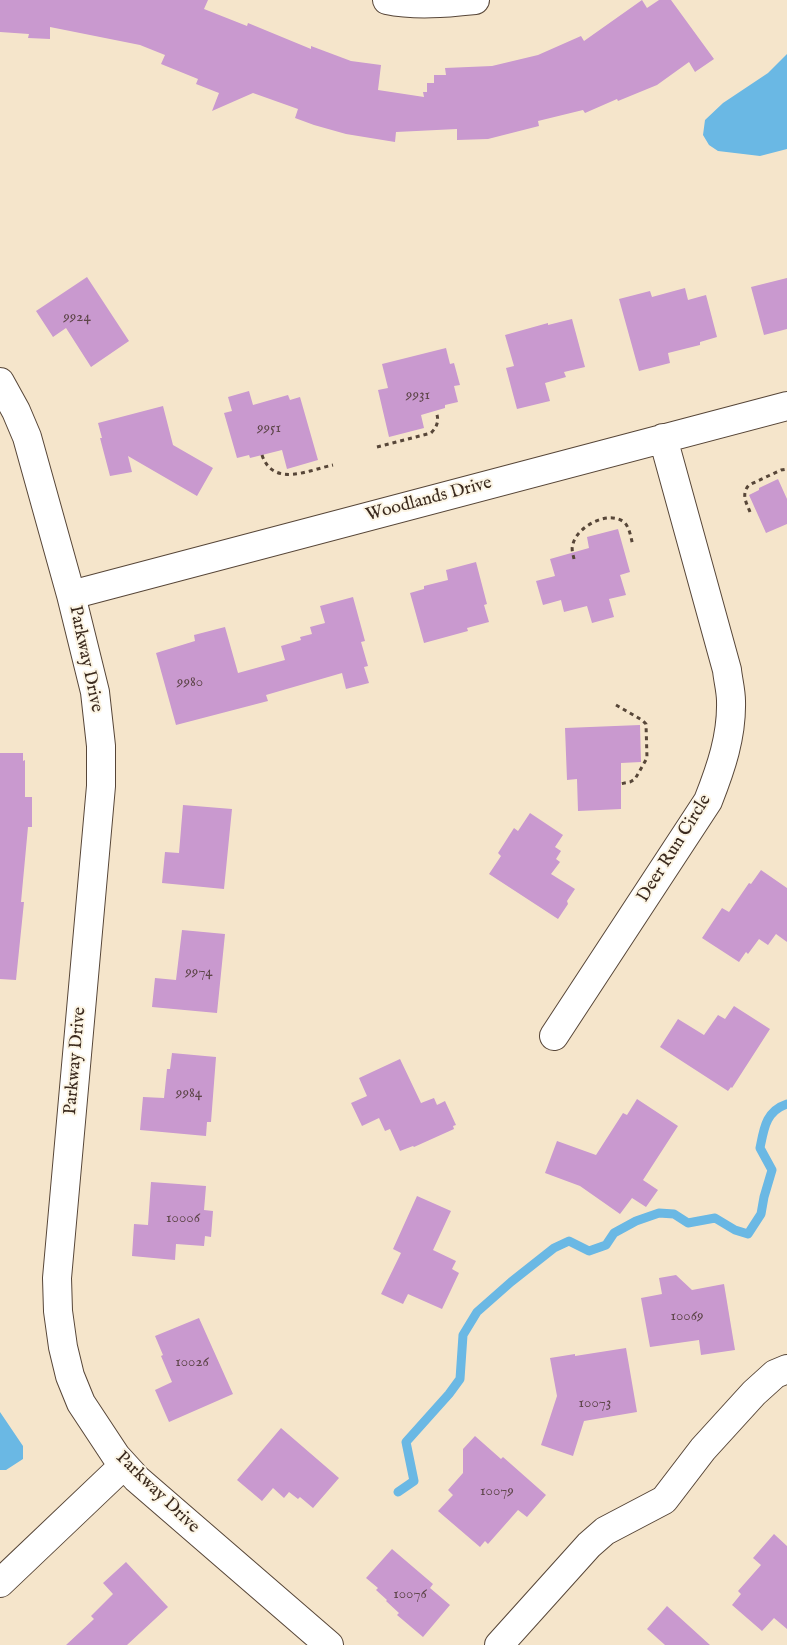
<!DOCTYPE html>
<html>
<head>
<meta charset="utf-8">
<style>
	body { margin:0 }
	canvas { display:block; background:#f5e5cb }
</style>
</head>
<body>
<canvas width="787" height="1645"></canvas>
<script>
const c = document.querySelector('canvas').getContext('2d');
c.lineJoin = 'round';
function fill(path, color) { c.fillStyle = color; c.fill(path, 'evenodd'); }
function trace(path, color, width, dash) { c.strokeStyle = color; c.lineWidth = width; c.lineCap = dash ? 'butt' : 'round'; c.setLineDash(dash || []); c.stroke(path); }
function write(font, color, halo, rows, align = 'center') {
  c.font = font + ' "IM FELL English",serif'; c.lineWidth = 4; c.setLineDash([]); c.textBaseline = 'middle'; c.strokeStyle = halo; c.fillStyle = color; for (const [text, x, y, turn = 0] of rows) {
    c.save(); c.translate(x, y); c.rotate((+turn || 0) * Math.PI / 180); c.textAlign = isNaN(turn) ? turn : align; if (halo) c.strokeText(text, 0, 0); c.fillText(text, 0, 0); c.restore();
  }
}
fill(new Path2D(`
	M 787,54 L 787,149 L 760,156 L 718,151 L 709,145 L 703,135 L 705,120 L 723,103 L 768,73 Z
	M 0,1412 L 23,1446 L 23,1459 L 6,1470 L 0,1470 Z`), '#6ab8e4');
trace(new Path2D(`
	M 398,1492 L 414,1481 L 406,1442 L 449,1394 L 460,1379 L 463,1335 L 477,1312 L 511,1282 L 554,1248 L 569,1241 L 589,1251 L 606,1245 L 614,1233 L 636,1221 L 659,1213 L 674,1214 L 688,1223 L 715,1218 L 735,1230 L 748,1234 L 761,1214 L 764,1197 L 772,1170 L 760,1148 C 764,1128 766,1111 787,1104`), '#6ab8e4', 9);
fill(new Path2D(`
	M 0,0 L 208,0 L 204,9 L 247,26 L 248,23 L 311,49 L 311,46 L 351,61 L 381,65 L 378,90 L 424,97 L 423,92 L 427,92 L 427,83 L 434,83 L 434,75 L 446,75 L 445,68 L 492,66 L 538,55 L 581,36 L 584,41 L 642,0 L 647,8 L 659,0 L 671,0 L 714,59 L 695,72 L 689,62 L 657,85 L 618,101 L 617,99 L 585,113 L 583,110 L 538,121 L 539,126 L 488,139 L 457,140 L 457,129 L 396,132 L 395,142 L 346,134 L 314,125 L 295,118 L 298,109 L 253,93 L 212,111 L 219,93 L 196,84 L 198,79 L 161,64 L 165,55 L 140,45 L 50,27 L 50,39 L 28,38 L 29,34 L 0,32 Z
	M 87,277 L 129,341 L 91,367 L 66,328 L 53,337 L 36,311 Z
	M 787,278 L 787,329 L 764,335 L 751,287 Z
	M 685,288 L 688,300 L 706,295 L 717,337 L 700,342 L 700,345 L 668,353 L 670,363 L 639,371 L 619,299 L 650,291 L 652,297 Z
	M 572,319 L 585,367 L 564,372 L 566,377 L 545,383 L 550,401 L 517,409 L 506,368 L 514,366 L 505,335 L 548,323 L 548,325 Z
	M 446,348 L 450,364 L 454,363 L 460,385 L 454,386 L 458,402 L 445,405 L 445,408 L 421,415 L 424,428 L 389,437 L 378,390 L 388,388 L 382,364 Z
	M 249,391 L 253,405 L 288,395 L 290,400 L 300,397 L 318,460 L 287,469 L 282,450 L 250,458 L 249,455 L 237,458 L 224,413 L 232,411 L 228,397 Z
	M 163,406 L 173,445 L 213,468 L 197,496 L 128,456 L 132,472 L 110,476 L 100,438 L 102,438 L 98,423 Z
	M 778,479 L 787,499 L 787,524 L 766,533 L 749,495 L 759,490 L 759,488 Z
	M 618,529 L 630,572 L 620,575 L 626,595 L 609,599 L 614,617 L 592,623 L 587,606 L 564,612 L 561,600 L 543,605 L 536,581 L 555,576 L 550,559 L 589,548 L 587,537 Z
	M 476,562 L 487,604 L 484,605 L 489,622 L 467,628 L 468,631 L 424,643 L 410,593 L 424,589 L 424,586 L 448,580 L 446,570 Z
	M 353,597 L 365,641 L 361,642 L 368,666 L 364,667 L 369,683 L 346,689 L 342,673 L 266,695 L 268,701 L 176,725 L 156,653 L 195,641 L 194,635 L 225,627 L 238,673 L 285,660 L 281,646 L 301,640 L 300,637 L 312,634 L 310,627 L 325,623 L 320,606 Z
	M 640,725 L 641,762 L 621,763 L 621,809 L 578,811 L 577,779 L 567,780 L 565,728 Z
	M 0,753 L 23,753 L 23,761 L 25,760 L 25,797 L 32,797 L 32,827 L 28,827 L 21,902 L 24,902 L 16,980 L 0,979 Z
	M 183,805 L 232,809 L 224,889 L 162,883 L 165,852 L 179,853 Z
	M 530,813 L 563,835 L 555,847 L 561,851 L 556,859 L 560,862 L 551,874 L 575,889 L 567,901 L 568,904 L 558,919 L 489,874 L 501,856 L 498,853 L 514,828 L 518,831 Z
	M 761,870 L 787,888 L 787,942 L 776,934 L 768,945 L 759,939 L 748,954 L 746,952 L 739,962 L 702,938 L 722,908 L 729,912 L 749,883 L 751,884 Z
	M 182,930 L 225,934 L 217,1013 L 152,1007 L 155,978 L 176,980 Z
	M 734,1006 L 770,1029 L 732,1088 L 731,1087 L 728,1091 L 660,1047 L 678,1019 L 704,1035 L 718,1015 L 725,1019 Z
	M 172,1053 L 216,1057 L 211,1122 L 207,1122 L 206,1136 L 140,1130 L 143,1097 L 164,1098 L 167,1069 L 170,1069 Z
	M 400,1059 L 421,1103 L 434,1098 L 437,1105 L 445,1101 L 456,1125 L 453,1126 L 454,1129 L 414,1147 L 413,1146 L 400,1151 L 390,1129 L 385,1131 L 379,1118 L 362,1126 L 351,1103 L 367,1096 L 359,1078 Z
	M 637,1099 L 678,1126 L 643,1180 L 658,1190 L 646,1207 L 632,1198 L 620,1214 L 580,1186 L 545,1173 L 557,1141 L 596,1155 L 623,1113 L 627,1115 Z
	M 151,1182 L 206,1186 L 204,1210 L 213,1211 L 211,1237 L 205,1236 L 204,1246 L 176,1244 L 175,1260 L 132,1256 L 134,1224 L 148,1225 Z
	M 417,1196 L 451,1211 L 433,1250 L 456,1261 L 452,1269 L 459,1273 L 442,1309 L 408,1294 L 403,1304 L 381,1294 L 401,1253 L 393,1249 Z
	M 676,1275 L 692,1290 L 724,1284 L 735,1350 L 701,1355 L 699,1340 L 650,1347 L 641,1298 L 662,1294 L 659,1278 Z
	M 199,1318 L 233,1394 L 169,1422 L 155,1390 L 172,1382 L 161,1356 L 163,1355 L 155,1336 Z
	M 626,1348 L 637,1412 L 584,1421 L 573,1456 L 541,1445 L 557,1396 L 550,1358 L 575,1354 L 575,1356 Z
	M 281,1428 L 339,1478 L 313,1508 L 300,1497 L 298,1499 L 289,1492 L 284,1498 L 273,1488 L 262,1501 L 237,1480 Z
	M 475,1436 L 501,1459 L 503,1457 L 546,1495 L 527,1517 L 518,1510 L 488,1544 L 485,1541 L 480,1547 L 438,1511 L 453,1495 L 448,1490 L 463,1473 L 463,1449 Z
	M 774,1534 L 787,1546 L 787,1629 L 774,1618 L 762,1631 L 732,1605 L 741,1594 L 738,1591 L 761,1565 L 753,1558 Z
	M 392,1549 L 433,1584 L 430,1588 L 450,1605 L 423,1637 L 397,1615 L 399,1613 L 386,1601 L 387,1600 L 376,1590 L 378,1588 L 366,1578 Z
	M 126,1562 L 168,1607 L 127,1645 L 66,1645 L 94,1619 L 91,1616 L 113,1594 L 103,1583 Z
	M 667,1606 L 710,1645 L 665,1645 L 647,1629 Z`), '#c999cf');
const minor = new Path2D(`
	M 387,0 C 416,6 446,3 475,0
	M 0,382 L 16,411 L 27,437 L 71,595 L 95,692 L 101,746 L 101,786 L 57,1278 L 58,1311 L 63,1347 L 70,1376 L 81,1403 L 116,1456 L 137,1479 L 329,1645
	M 71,595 L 787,406
	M 554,1036 L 708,801 C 721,768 732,736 731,701 C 731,691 728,680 727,670 L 663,438
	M 0,1583 L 124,1465
	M 499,1645 L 589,1545 L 605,1531 L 664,1500 L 703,1449 L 754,1393 L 775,1374 L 787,1369`);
trace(minor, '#574638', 30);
trace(new Path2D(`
	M 377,447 L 431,433 C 438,426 439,420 436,411
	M 262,455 C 273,488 309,470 333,465
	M 750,512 C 746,502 741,494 749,485 L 781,470 L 787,469
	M 574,559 C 573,554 571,549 573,544 C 577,526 610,509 625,523 C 630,529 631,538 633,546
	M 616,705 L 642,720 L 646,724 L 647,758 L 635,779 L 630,782 L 620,784`), '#574638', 3, [4, 4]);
trace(minor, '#fff', 28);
write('15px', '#5e464a', null, [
	["9924",77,318],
	["9931",418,396],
	["9951",269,429],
	["9980",190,683],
	["9974",199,973],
	["9984",189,1094],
	["10006",183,1219],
	["10069",687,1317],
	["10026",192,1363],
	["10073",595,1404],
	["10079",497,1492],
	["10076",410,1595]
]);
write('18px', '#3b2a1e', '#fcf5e5', [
	["Woodlands Drive",429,500,-15],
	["Parkway Drive",85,659,78],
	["Deer Run Circle",675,849,-58],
	["Parkway Drive",76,1061,-85],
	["Parkway Drive",157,1493,44]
]);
</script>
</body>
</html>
